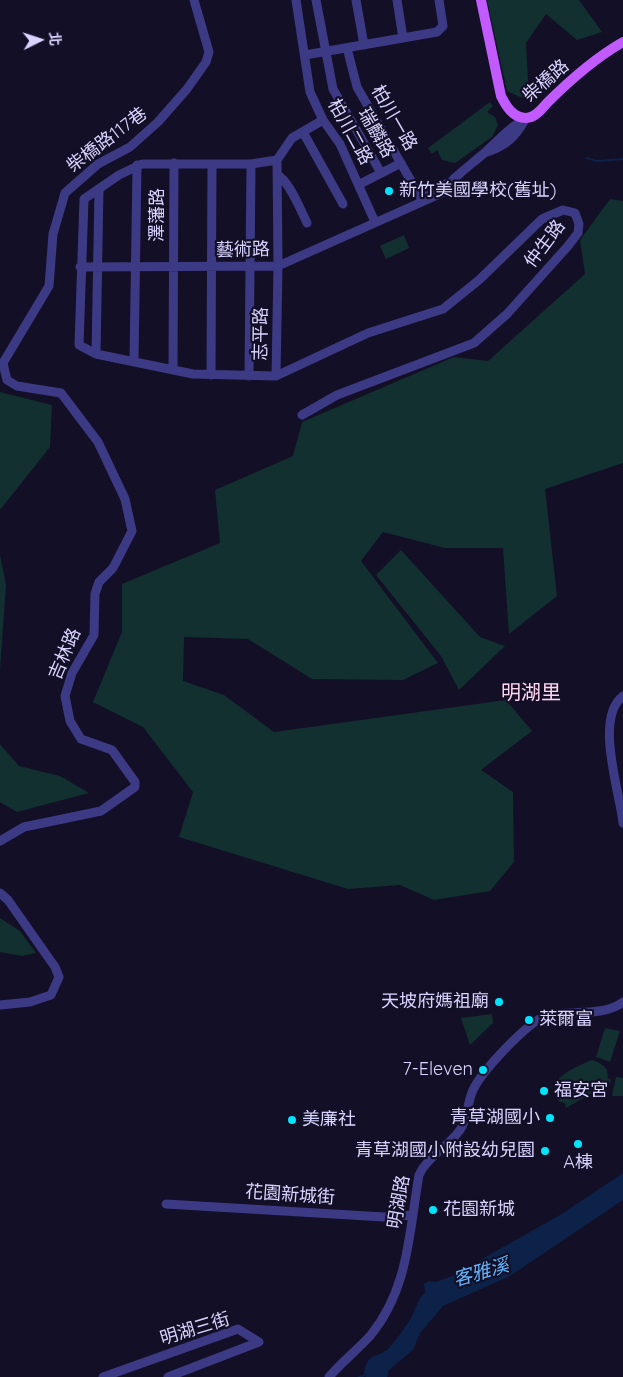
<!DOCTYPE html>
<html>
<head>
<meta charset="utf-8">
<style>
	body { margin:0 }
	#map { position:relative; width:623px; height:1377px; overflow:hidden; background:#130f26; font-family:Quicksand,"Noto Sans TC",sans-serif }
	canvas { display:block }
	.north { position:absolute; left:15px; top:15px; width:50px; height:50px; -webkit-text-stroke:4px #130f26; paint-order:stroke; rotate:86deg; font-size:14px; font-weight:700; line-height:20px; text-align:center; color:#d9d4ff }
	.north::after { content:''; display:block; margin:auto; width:18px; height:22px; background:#d9d4ff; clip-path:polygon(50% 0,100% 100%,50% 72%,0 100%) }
</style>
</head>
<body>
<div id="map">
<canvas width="623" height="1377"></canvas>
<div class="north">北</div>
</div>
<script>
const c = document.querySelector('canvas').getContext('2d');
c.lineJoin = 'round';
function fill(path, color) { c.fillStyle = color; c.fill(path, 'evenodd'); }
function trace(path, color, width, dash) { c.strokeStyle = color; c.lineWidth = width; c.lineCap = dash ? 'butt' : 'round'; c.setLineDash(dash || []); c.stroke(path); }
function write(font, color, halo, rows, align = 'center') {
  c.font = font + ' Quicksand,"Noto Sans TC",sans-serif'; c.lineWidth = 4.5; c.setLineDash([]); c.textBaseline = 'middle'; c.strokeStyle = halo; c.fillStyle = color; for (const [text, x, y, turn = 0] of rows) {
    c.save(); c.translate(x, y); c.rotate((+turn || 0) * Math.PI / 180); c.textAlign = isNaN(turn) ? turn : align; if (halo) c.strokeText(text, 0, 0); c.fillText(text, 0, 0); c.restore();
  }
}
fill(new Path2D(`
	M 487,0 L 579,0 L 602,32 L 577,40 L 546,14 L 526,43 L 529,101 L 507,91 Z
	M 490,102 L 493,106 L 487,112 L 495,117 L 498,125 L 492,137 L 455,163 L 442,160 L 437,150 L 432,154 L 428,148 Z
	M 610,199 L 623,201 L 623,463 L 545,489 L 557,596 L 509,634 L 503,548 L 445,548 L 383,532 L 361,561 L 438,663 L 403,680 L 312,679 L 248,639 L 184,637 L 183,681 L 224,695 L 274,732 L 506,700 L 532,731 L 481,770 L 513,792 L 514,862 L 490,891 L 434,900 L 400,885 L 348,889 L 179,837 L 193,792 L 143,727 L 93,702 L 122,632 L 122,584 L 220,543 L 215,490 L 293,456 L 302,422 L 454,357 L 488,361 L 585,274 L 580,240 Z
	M 404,235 L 409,248 L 386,259 L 380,246 Z
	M 0,392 L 52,405 L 50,447 L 0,510 Z
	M 401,550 L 480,637 L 505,646 L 459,690 L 441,656 L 376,575 Z
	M 0,555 L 6,585 L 0,670 Z
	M 0,744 L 19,766 L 60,776 L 89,793 L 17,812 L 0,802 Z
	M 0,918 L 20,931 L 36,953 L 22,956 L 0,952 Z
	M 492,1014 L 493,1023 L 470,1045 L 461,1018 Z
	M 605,1028 L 620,1031 L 610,1062 L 596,1057 Z
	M 591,1060 C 598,1061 602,1064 607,1070 L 608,1079 L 610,1078 L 611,1082 L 566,1108 L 565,1103 L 560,1102 C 542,1079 575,1068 591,1060 Z
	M 616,1077 L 623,1078 L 623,1096 L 612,1096 Z`), '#12302f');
fill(new Path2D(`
	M 623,1173 L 623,1200 L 510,1276 L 443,1306 L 420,1333 L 413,1350 L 389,1370 L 387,1377 L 366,1377 L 364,1373 C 368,1350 377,1360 389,1348 C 397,1339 406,1326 412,1316 C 416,1307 418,1299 425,1293 L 424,1284 L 429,1281 L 436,1282 L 452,1276 L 560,1215 Z`), '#0c2248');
trace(new Path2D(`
	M 586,158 L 597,161 L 623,159
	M 359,1377 L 366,1375`), '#0c2248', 2);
trace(new Path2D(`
	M 296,0 L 310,92 L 323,120 L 340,144 L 375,222
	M 316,0 L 333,89 L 381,173
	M 356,0 L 364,45
	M 397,0 L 403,38
	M 347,48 L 357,87 L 422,200
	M 305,55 L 437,32 L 443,26 L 439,0
	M 303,132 L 343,204
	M 484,153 C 505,147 516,137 526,118
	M 277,160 L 278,266 L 276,376 L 193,374 L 96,354 L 79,345 L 84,199 L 119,175 L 142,164 L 251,164 Z
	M 277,160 L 292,138 L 323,120
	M 277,175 C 289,180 301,211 307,223
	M 360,184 L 401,163
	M 422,200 L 432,189 L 448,183
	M 80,267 L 278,266 L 442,193 C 452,178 468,167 482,155 C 497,142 508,128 526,118
	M 96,354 L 99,189
	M 134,362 L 137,165
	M 173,370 L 174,163
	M 211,375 L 212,164
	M 249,376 L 251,164
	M 276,376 L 368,333 L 443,309 L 479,280 L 542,219 L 563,210 L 575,213 L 579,224 L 578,233 L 568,246 L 507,314 L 474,343 L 337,395 L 302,415
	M 623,696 C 594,718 620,792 623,823
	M 0,841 L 24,827 L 101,811 L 135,787 L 135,782 L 112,750 L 81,739 L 70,721 L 65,696 L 72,673 L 94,635 L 95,594 L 99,582 L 113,568 L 132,531 L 125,499 L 98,442 L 61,393 L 17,386 L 7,380 L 3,363 L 49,286 L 53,234 L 65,193 L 98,164 L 130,147 L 158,122 L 187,89 L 206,62 L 209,52 L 194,0
	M 0,893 L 8,900 L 55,967 L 59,977 L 51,995 L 30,1002 L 0,1005
	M 166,1204 L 384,1217 L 412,1215
	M 103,1377 L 238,1329 L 259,1342
	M 168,1377 L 259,1342
	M 329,1377 C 342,1362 357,1350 370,1336 C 409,1289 409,1232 419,1175 C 427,1157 448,1147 460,1130 C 468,1120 467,1102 473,1090 C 482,1071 528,1021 548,1015 C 571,1010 604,1017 623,1002`), '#3d3a85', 9);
trace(new Path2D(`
	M 481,0 L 501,96 C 506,106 513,118 526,118 C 535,118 542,109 547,103 C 570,80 595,58 623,42`), '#c25bff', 10);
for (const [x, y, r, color] of [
	[389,191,5,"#00e5ff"],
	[499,1002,5,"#00e5ff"],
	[529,1020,5,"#00e5ff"],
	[483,1070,5,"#00e5ff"],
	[544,1091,5,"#00e5ff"],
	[550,1118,5,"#00e5ff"],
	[292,1120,5,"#00e5ff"],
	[578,1144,5,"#00e5ff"],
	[545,1151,5,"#00e5ff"],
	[433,1210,5,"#00e5ff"]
]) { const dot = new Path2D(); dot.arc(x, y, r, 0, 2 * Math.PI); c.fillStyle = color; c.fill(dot); trace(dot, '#130f26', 2); }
write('18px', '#d9d4ff', '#130f26', [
	["柴橋路",546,81,-41],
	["柏川一路",394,118,60],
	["柏川二路",350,132,61],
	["瑞麟路",376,133,60],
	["柴橋路117巷",107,140,-37],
	["澤藩路",158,215,-90],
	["仲生路",545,244,-53],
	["藝術路",243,250,-1],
	["志平路",261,334,-89],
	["吉林路",65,654,-67],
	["花園新城街",290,1195,4],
	["明湖路",399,1202,-80],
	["明湖三街",195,1329,-17]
]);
write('18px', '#d9d4ff', '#130f26', [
	["新竹美國學校(舊址)",399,191],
	["天坡府媽祖廟",489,1002,"right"],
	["萊爾富",539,1020],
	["7-Eleven",473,1070,"right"],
	["福安宮",554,1091],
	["青草湖國小",540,1118,"right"],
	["美廉社",302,1120],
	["青草湖國小附設幼兒園",535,1151,"right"],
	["A棟",578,1163,"center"],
	["花園新城",443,1210]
], 'left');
write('italic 19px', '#62b6ff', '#130f26', [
	["客雅溪",481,1273,-16]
]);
write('20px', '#ffd6f0', '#130f26', [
	["明湖里",531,693]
]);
</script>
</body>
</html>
